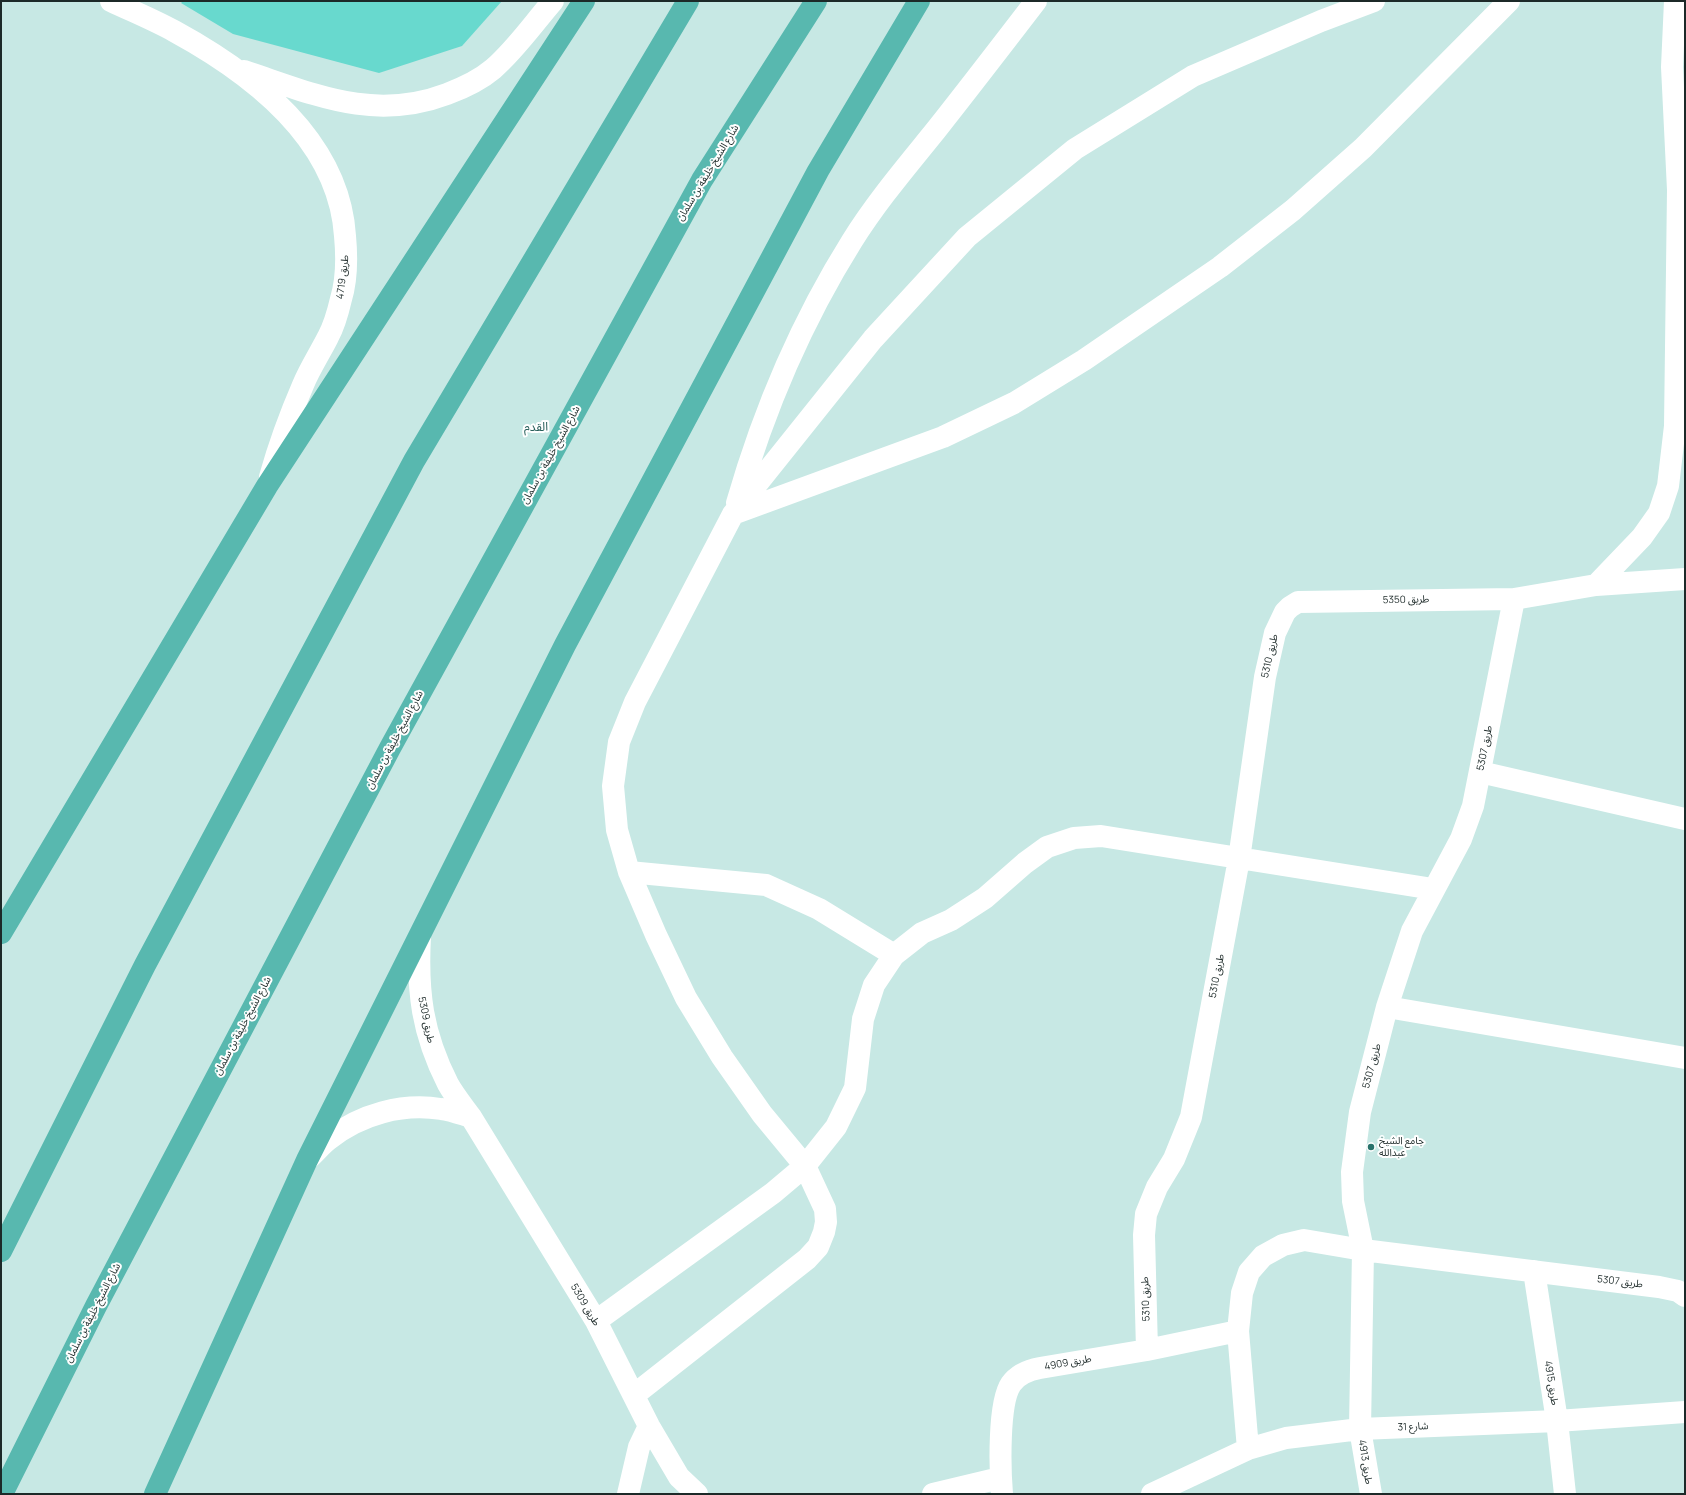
<!DOCTYPE html>
<html>
<head>
<meta charset="utf-8">
<style>
	body { margin:0 }
	#map { position:relative; width:1686px; height:1495px; overflow:hidden; background:#c7e8e4; font-family:Manrope,sans-serif }
	canvas { display:block }
	.frame { position:absolute; inset:0; border:2px solid #1c2928; pointer-events:none }
</style>
</head>
<body>
<div id="map">
<canvas width="1686" height="1495"></canvas>
<div class="frame"></div>
</div>
<script>
const c = document.querySelector('canvas').getContext('2d');
c.lineJoin = 'round';
function fill(path, color) { c.fillStyle = color; c.fill(path, 'evenodd'); }
function trace(path, color, width, dash) { c.strokeStyle = color; c.lineWidth = width; c.lineCap = dash ? 'butt' : 'round'; c.setLineDash(dash || []); c.stroke(path); }
function write(font, color, halo, rows, align = 'center') {
  c.font = font + ' Manrope,"Noto Sans Arabic",sans-serif'; c.lineWidth = 4; c.setLineDash([]); c.textBaseline = 'middle'; c.strokeStyle = halo; c.fillStyle = color; for (const [text, x, y, turn = 0] of rows) {
    c.save(); c.translate(x, y); c.rotate((+turn || 0) * Math.PI / 180); c.textAlign = isNaN(turn) ? turn : align; if (halo) c.strokeText(text, 0, 0); c.fillText(text, 0, 0); c.restore();
  }
}
fill(new Path2D(`
	M 183,1 L 502,1 L 462,46 L 379,73 L 233,34 L 181,3 Z`), '#68d9ce');
trace(new Path2D(`
	M 111,1 C 132,11 154,20 174,31 C 253,74 339,140 345,236 C 347,257 347,279 341,299 C 338,312 334,326 328,337 C 320,353 310,368 303,385 C 290,415 279,445 270,477
	M 244,71 C 314,94 373,122 447,94 C 463,88 480,80 493,69 C 516,49 533,24 553,1
	M 737,503 C 764,409 800,324 852,241 C 877,201 907,166 936,130 C 970,87 1003,44 1036,1
	M 733,514 L 943,437 L 1014,403 L 1084,360 L 1220,267 L 1293,210 L 1363,148 L 1509,1
	M 1596,585 L 1642,537 L 1659,513 L 1668,486 L 1675,426 L 1678,190 L 1672,67 L 1675,1
	M 1480,772 L 1685,819
	M 629,872 L 766,885 L 819,909 L 894,955
	M 420,936 C 417,992 422,1033 448,1084 C 454,1095 463,1106 471,1117 L 596,1321 L 649,1426 L 679,1477 L 697,1494
	M 1387,1007 L 1685,1058
	M 309,1158 C 316,1152 322,1144 329,1139 C 361,1114 402,1103 441,1109 C 451,1110 461,1114 471,1117
	M 1534,1271 L 1557,1421 L 1565,1494
	M 596,1321 L 773,1193 L 805,1166 L 836,1127 L 855,1088 L 863,1019 L 874,985 L 894,955 L 922,933 L 951,920 L 985,898 L 1025,863 L 1047,847 L 1074,838 L 1101,836 L 1433,889
	M 1147,1350 L 1144,1235 L 1146,1214 L 1157,1187 L 1174,1159 L 1191,1117 L 1239,859 L 1265,677 L 1275,633 L 1285,612 L 1290,607 L 1298,602 L 1514,599 L 1596,585 L 1685,579
	M 634,1395 L 807,1259 L 818,1247 L 824,1232 L 826,1222 L 825,1209 L 805,1166 L 762,1114 L 722,1057 L 686,998 L 656,935 L 629,872 L 617,830 L 613,786 L 619,742 L 635,702 L 733,514 L 873,339 L 967,237 L 1075,149 L 1193,76 L 1321,21 L 1374,1
	M 1248,1449 L 1238,1331 L 1242,1293 L 1249,1272 L 1263,1256 L 1283,1245 L 1304,1240 L 1363,1250 L 1659,1287 L 1678,1291 L 1685,1296
	M 628,1494 L 639,1447 L 649,1426
	M 933,1494 L 1000,1478
	M 1002,1494 C 1000,1470 998,1403 1011,1384 C 1018,1374 1029,1370 1040,1368 L 1147,1350 L 1238,1331
	M 1152,1494 L 1248,1449 L 1286,1438 L 1360,1429 L 1557,1421 L 1685,1412
	M 1371,1494 L 1360,1429 L 1363,1250 L 1353,1201 L 1352,1172 L 1360,1112 L 1387,1007 L 1412,931 L 1461,839 L 1473,806 L 1514,599`), '#fff', 22);
trace(new Path2D(`
	M 1,933 L 267,486 L 584,1
	M 1,1251 L 145,965 L 414,461 L 688,1
	M 2,1494 L 96,1306 L 390,748 L 702,180 L 816,1
	M 155,1494 L 307,1160 L 565,645 L 818,171 L 919,1`), '#58b8af', 22);
for (const [x, y, r, color] of [
	[1371,1147,4,"#29726b"]
]) { const dot = new Path2D(); dot.arc(x, y, r, 0, 2 * Math.PI); c.fillStyle = color; c.fill(dot); trace(dot, '#fff', 1.5); }
write('10px', '#1c2928', '#fff', [
	["شارع الشيخ خليفة بن سلمان",708,173,-59],
	["طريق 4719",343,277,-83],
	["شارع الشيخ خليفة بن سلمان",551,455,-61],
	["طريق 5350",1406,600,-1],
	["طريق 5310",1270,656,-77],
	["شارع الشيخ خليفة بن سلمان",395,740,-62],
	["طريق 5307",1485,748,-79],
	["طريق 5310",1217,976,-79],
	["طريق 5309",426,1020,78],
	["شارع الشيخ خليفة بن سلمان",243,1026,-62],
	["طريق 5307",1372,1066,-75],
	["طريق 5307",1620,1282,7],
	["طريق 5310",1146,1299,-92],
	["طريق 5309",585,1305,59],
	["شارع الشيخ خليفة بن سلمان",93,1313,-63],
	["طريق 4909",1068,1363,-10],
	["طريق 4915",1551,1383,81],
	["شارع 31",1413,1427,-3],
	["طريق 4913",1365,1462,81]
]);
write('10px', '#1c2928', '#fff', [
	["جامع الشيخ",1379,1141],
	["عبدالله",1379,1153]
], 'left');
write('12px', '#265e59', '#fff', [
	["القدم",536,428]
]);
</script>
</body>
</html>
